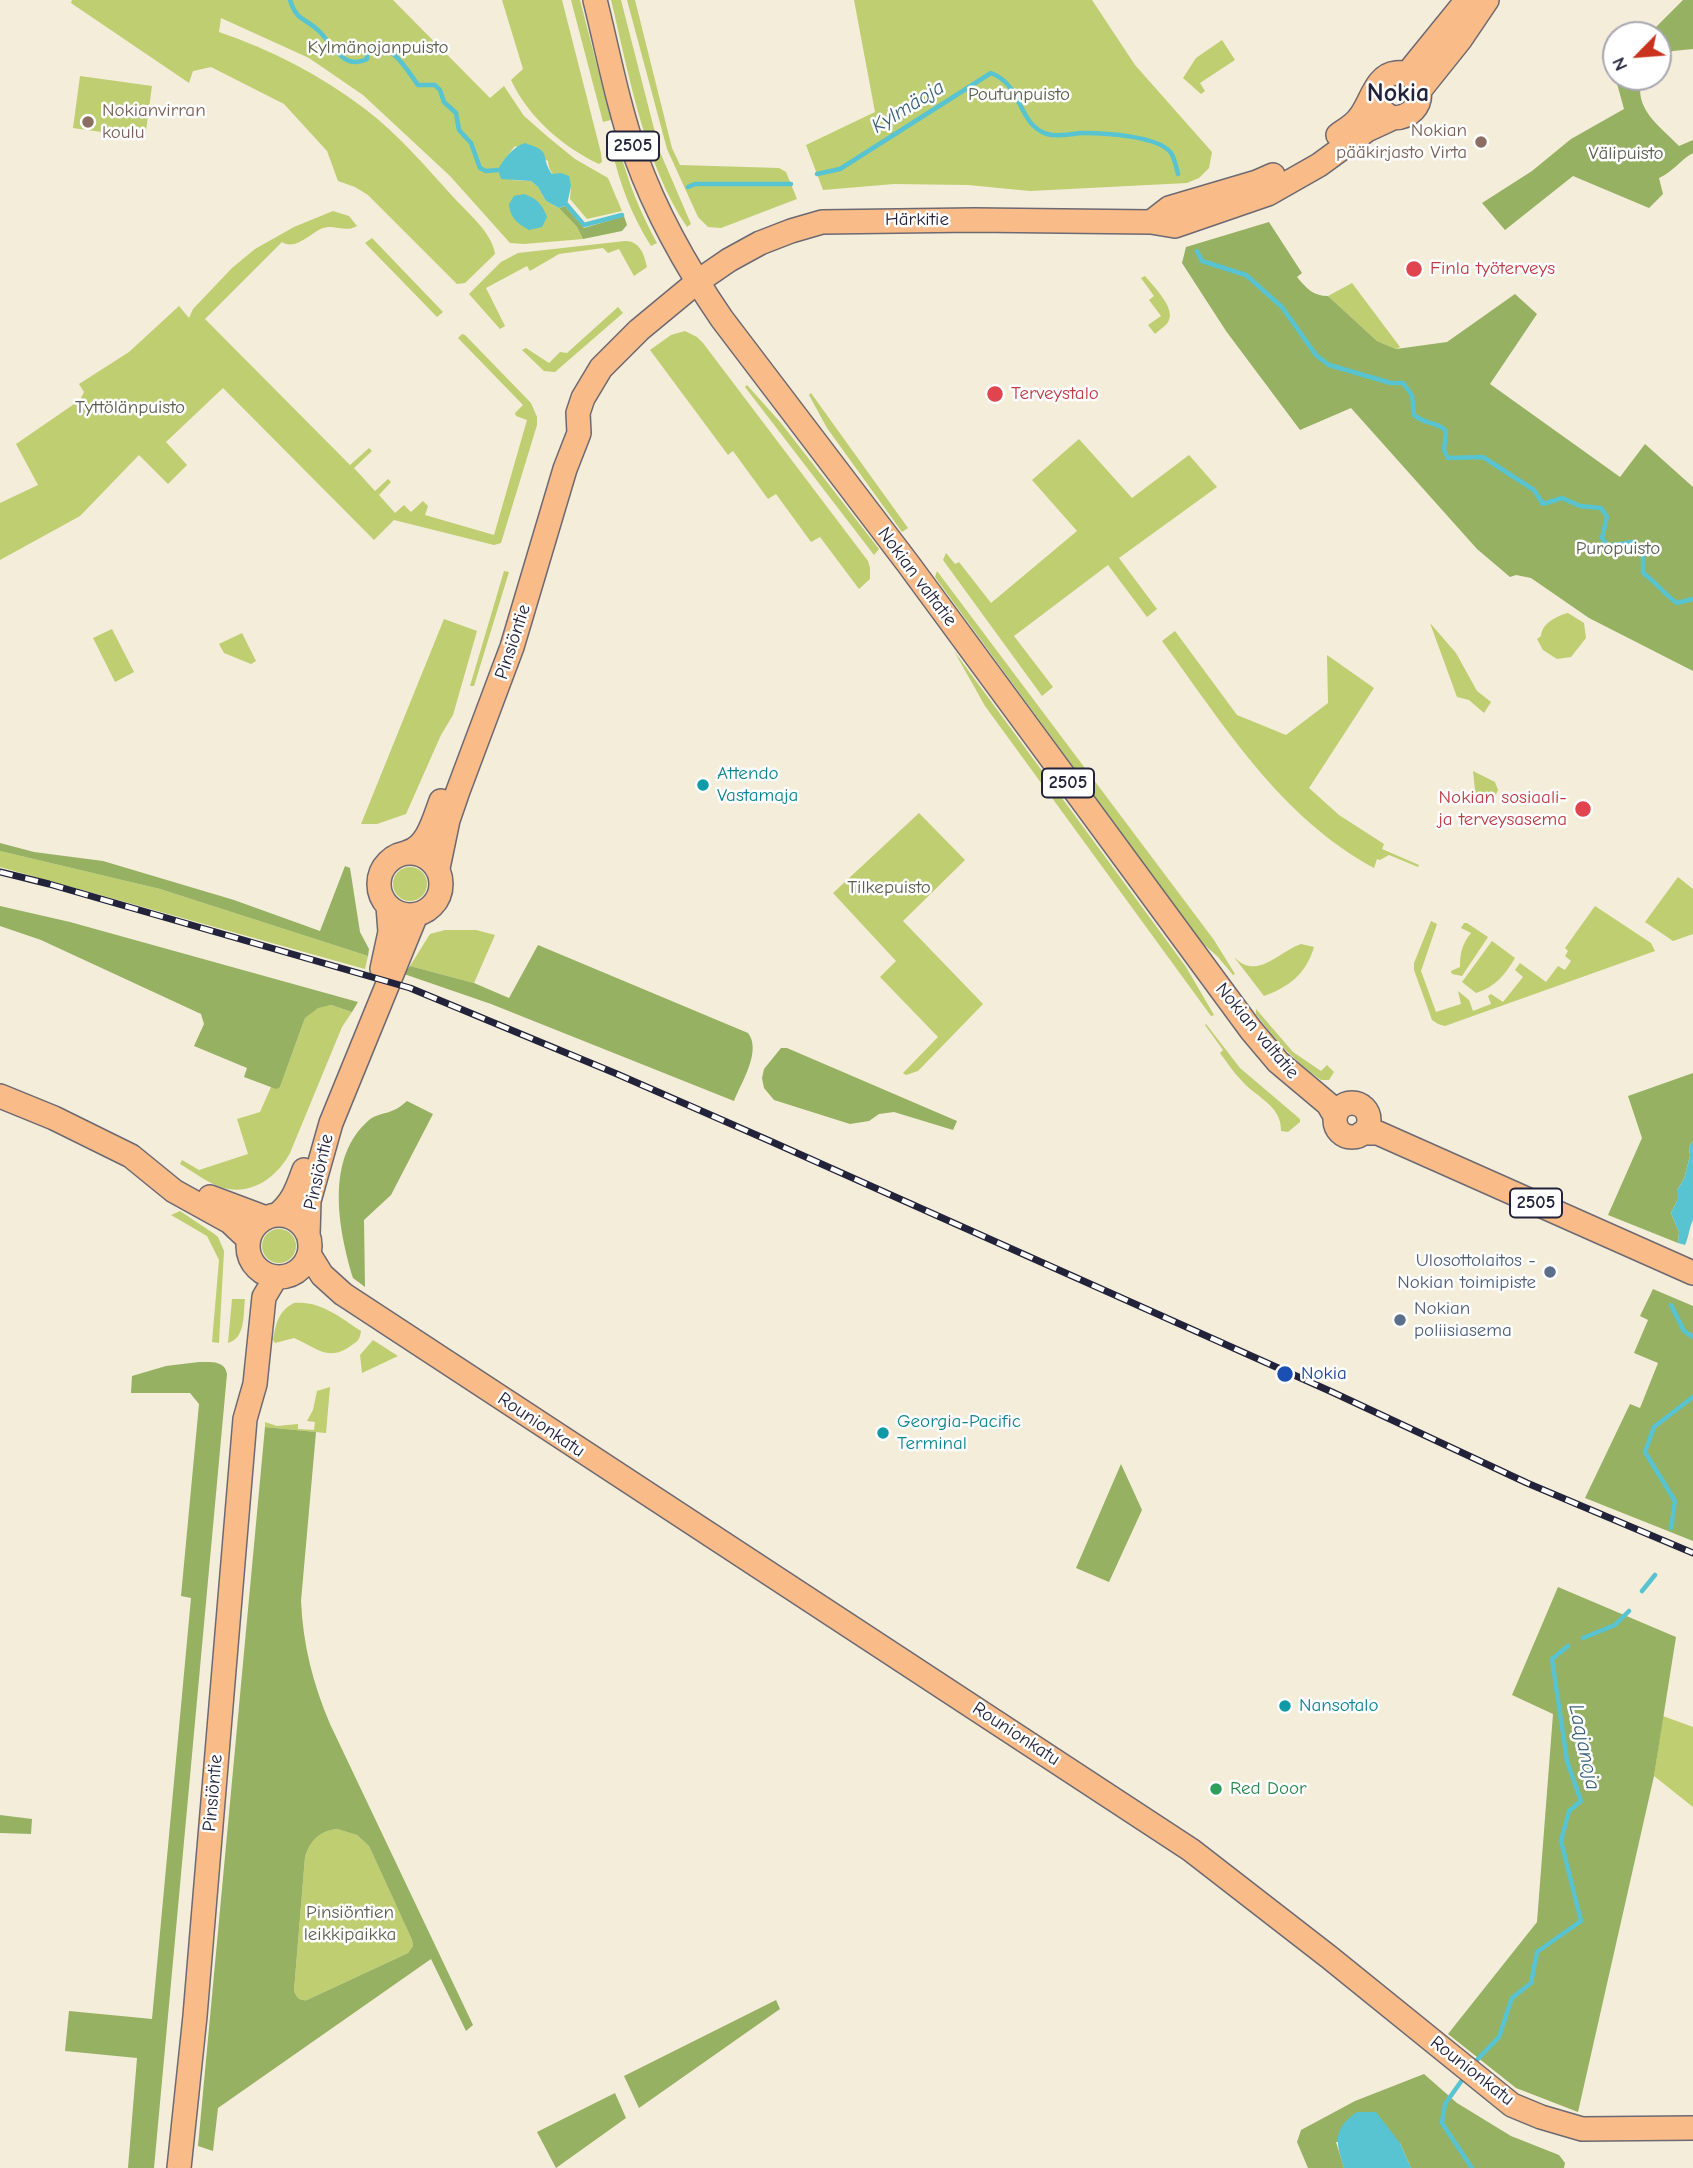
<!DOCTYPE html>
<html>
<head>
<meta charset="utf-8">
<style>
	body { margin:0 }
	#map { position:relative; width:1693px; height:2168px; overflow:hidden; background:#f4edd9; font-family:"Comic Neue",sans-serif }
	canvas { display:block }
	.north { position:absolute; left:1602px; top:21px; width:70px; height:70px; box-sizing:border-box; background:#fff; border:2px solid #a7a7b1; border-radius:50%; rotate:245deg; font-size:19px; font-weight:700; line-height:28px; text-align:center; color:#22223b }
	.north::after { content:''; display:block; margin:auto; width:24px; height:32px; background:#c8321e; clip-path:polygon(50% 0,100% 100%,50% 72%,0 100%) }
</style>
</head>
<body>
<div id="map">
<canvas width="1693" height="2168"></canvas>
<div class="north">N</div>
</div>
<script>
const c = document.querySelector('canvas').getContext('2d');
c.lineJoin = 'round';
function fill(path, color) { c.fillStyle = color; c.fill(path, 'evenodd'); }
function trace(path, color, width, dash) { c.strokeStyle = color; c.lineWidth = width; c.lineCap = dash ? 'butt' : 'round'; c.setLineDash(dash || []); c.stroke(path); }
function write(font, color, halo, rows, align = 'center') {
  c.font = font + ' "Comic Neue",sans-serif'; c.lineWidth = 5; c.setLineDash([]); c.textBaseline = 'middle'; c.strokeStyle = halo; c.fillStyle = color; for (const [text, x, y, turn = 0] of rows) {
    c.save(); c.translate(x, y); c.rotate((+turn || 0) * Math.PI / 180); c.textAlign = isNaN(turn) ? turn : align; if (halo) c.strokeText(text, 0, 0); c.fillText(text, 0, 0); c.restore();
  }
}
fill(new Path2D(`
	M 72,0 L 393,0 L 490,98 L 504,86 L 524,116 L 548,137 L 575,159 L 608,178 L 622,211 L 587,219 L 570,199 L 571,186 C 559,179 549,176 548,161 L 515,146 L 501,164 L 512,180 L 531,181 L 538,187 L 546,201 L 559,208 L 577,227 L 583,239 L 524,244 L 510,243 L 450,176 L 363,95 L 309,58 L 221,18 L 219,32 C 271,50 321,75 365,109 C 398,134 427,168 455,199 C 468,213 493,234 495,254 L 465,283 L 457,284 L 368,195 L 355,187 L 338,181 L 327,151 L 284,104 L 211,67 L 193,71 L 189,83 L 71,3 Z
	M 502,0 L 562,0 L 601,153 L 602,162 L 599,164 C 563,147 528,117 511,80 L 523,69 Z
	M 571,0 L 580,0 L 611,120 L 603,122 Z
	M 611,0 L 621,0 L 660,152 L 691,224 L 687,227 C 644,163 629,74 611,0 Z
	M 627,0 L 635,0 L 672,148 L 680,165 L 779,168 L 786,172 L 797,199 L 721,228 L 708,227 L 698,217 L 667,149 Z
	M 854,0 L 1092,0 L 1135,65 L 1212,152 L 1209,168 L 1199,178 L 1187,183 L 1030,191 L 968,185 L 894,184 L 823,190 L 806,145 L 875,112 Z
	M 1222,40 L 1235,60 L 1200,83 L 1205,91 L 1201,94 L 1183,78 L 1196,58 Z
	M 80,76 L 152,86 L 145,138 L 73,128 Z
	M 619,148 C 628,182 640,212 657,243 L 651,246 C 632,216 620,185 612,150 Z
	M 333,211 L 349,216 L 357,226 C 345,233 335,224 323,228 C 310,233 296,251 282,242 L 205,319 L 350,465 L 369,448 L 372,451 L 354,468 L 375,491 L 388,479 L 391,482 L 379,495 L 395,513 L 404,505 L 411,512 L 423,501 L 428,506 L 425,515 L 494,535 L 527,420 L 516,416 L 515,413 L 523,405 L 458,338 L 462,334 L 465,335 L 531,403 L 537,417 L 537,425 L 501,543 L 494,545 L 394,520 L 374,540 L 223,388 L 166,442 L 187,465 L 168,484 L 139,455 L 80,516 L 0,560 L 0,503 L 38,485 L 16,444 L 80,400 L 84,392 L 79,384 L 129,352 L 179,306 L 189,318 L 193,309 L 232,268 L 255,249 L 294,227 Z
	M 372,238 L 443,312 L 437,317 L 365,243 Z
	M 625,241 C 640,241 644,254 647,267 L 634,276 L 619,249 L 608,253 L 603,248 L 559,254 L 530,271 L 527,266 L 486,288 L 505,326 L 500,329 L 469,294 L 501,262 L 518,253 Z
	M 1145,276 C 1153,286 1177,309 1168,322 C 1166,326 1159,330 1155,334 L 1148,325 L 1161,316 L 1149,300 L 1154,296 L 1141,278 Z
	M 1352,283 L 1400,347 L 1396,349 L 1377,341 L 1328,296 Z
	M 618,307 L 623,313 L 555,372 L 544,371 L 522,350 L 526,348 L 549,363 L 560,352 L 567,353 Z
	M 685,331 L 697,337 L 703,343 L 868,561 L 870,568 L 870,579 L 859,589 L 820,537 L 811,542 L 776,494 L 768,499 L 733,451 L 728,455 L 650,350 L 671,335 Z
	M 747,385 L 781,423 L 879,549 L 874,555 L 745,387 Z
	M 811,393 L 908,528 L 902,532 L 827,428 L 809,395 Z
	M 1079,439 L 1132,498 L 1189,455 L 1217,487 L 1119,558 L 1157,609 L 1147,617 L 1108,565 L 1014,636 L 1053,687 L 1042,696 L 943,560 L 946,553 L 955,564 L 959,562 L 991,603 L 1077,531 L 1032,480 Z
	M 504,571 L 509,572 L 474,686 L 470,686 Z
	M 937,571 L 1214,940 L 1235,974 L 1233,975 L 1217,956 L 1201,942 L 935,577 Z
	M 1568,613 L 1584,623 L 1586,638 L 1571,657 L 1557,659 L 1543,650 L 1537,639 L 1541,636 C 1542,623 1557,616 1568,613 Z
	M 444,619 L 477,631 L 453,715 L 441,735 L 406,814 L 377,824 L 361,824 Z
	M 1430,623 L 1456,653 L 1477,691 L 1491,702 L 1484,713 L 1469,700 L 1457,697 Z
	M 112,629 L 134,672 L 115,682 L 93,638 Z
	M 1175,631 L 1237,715 L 1286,735 L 1328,703 L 1327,655 L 1374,688 L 1309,788 L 1339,815 L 1384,844 L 1382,849 L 1419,865 L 1418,867 L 1389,855 L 1380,860 L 1377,859 L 1374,868 C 1279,816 1224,725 1162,641 Z
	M 242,633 L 256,661 L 251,664 L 224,653 L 219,644 Z
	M 954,651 L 1186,967 L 1214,1015 L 1211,1016 L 985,706 Z
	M 1473,771 L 1495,782 L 1498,790 L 1494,799 L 1476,800 Z
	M 919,813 L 965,860 L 903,921 L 983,1004 L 918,1071 L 906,1075 L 903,1073 L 938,1037 L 880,977 L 896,961 L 833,893 Z
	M 0,851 L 160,889 L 368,956 L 365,969 L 0,867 Z
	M393 884a17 17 0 1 1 34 0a17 17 0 1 1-34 0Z
	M 1678,877 L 1693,889 L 1693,934 L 1673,941 L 1645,922 Z
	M 1595,906 L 1651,943 L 1655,951 L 1445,1026 L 1438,1024 L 1432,1020 L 1414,970 L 1414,963 L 1431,921 L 1437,924 L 1421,971 L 1436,1012 L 1461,1004 L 1458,991 L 1469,1000 L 1473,1011 L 1491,1004 L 1488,996 L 1491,994 L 1503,1002 L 1523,977 L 1515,970 L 1520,963 L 1546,982 L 1558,966 L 1565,970 L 1571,961 L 1565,956 L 1568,951 L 1565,948 Z
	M 1464,923 L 1467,923 L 1488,937 L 1462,976 L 1452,974 L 1451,971 L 1460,967 C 1460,953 1462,944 1471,933 L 1461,928 Z
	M 445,930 L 476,930 L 495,935 L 474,983 L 410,966 L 430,934 Z
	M 1492,941 L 1515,958 C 1505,975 1495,987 1476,993 L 1462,982 Z
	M 1301,944 L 1314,947 C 1306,974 1289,987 1264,996 L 1234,957 C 1257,981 1278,952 1301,944 Z
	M 331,1005 L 352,1012 L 342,1027 L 290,1153 C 276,1179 248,1198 218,1186 C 205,1181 192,1171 180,1164 L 182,1160 L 199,1170 L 248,1154 L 237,1119 L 260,1112 L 271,1087 L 280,1087 L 305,1018 L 318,1007 Z
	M 1256,1009 L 1293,1052 L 1321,1071 L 1327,1065 L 1334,1072 L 1329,1080 L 1321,1080 C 1294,1061 1275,1040 1256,1014 Z
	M 1206,1024 L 1240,1068 L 1300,1119 L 1300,1122 L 1288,1132 L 1281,1131 C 1282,1105 1255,1097 1241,1080 C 1233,1072 1227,1062 1220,1053 L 1223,1050 L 1205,1025 Z
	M 180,1211 L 213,1233 L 218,1237 L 224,1251 L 219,1343 L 212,1342 L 219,1260 L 207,1236 L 171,1215 Z
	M262 1246a17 17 0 1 1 34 0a17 17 0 1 1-34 0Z
	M 232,1299 L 245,1299 C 243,1314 246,1338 228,1343 Z
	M 294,1303 C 320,1300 341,1318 361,1331 C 360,1339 358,1341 352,1345 C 328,1363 316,1347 294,1338 L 275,1343 L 273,1340 C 276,1324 278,1311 294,1303 Z
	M 373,1340 L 398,1356 L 362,1373 L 360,1355 Z
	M 330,1387 L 326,1433 L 265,1427 L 265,1422 L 277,1426 L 298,1424 L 298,1429 L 314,1430 L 315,1422 L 307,1421 L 313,1410 L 317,1391 Z
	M 1663,1716 L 1693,1727 L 1693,1807 L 1654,1776 Z
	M 337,1829 L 357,1835 L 369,1846 L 412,1940 L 413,1946 L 408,1953 L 307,2000 C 300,2001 297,1998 294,1991 L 305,1857 C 310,1840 320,1831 337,1829 Z`), '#bece70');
fill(new Path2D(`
	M 1683,0 L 1693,0 L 1693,49 L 1673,51 L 1658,59 L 1658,35 L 1648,35 Z
	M 1616,67 L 1616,77 L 1642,77 C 1633,109 1658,124 1679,146 L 1693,140 L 1693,153 C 1680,160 1673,172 1659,178 L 1663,194 L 1649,208 L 1573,176 L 1505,230 L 1482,203 L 1532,171 L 1571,139 L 1624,109 L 1613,69 Z
	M 565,206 L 584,228 L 624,216 L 627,225 L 622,231 L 583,239 L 577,227 L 559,208 Z
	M 1269,222 L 1302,273 L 1297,277 C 1306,288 1313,296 1328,296 L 1377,341 L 1396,349 L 1447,342 L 1515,294 L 1537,314 L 1490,384 L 1620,477 L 1645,444 L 1693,487 L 1693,671 L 1589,618 L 1531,578 L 1516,575 L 1510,577 L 1477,549 L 1351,408 L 1300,430 L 1226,331 L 1182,263 L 1186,247 Z
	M 0,843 L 34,852 L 103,861 L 234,900 L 320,931 L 345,866 L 350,868 L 360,932 L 369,949 L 368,956 L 160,889 L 0,851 Z
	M 0,906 L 70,922 L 358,1002 L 352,1012 L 331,1005 L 318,1008 L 305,1018 L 280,1087 L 276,1089 L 244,1077 L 247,1068 L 194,1046 L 204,1024 L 201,1014 L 41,940 L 0,926 Z
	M 538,945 L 748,1033 C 762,1051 741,1083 734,1101 L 491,1004 L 404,974 L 410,966 L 474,983 L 509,998 Z
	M 781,1048 L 787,1048 L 957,1121 L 953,1130 L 894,1112 L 879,1114 L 869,1121 L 850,1124 L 774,1100 L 764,1088 L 762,1078 L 764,1069 Z
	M 1693,1073 L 1693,1141 L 1689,1147 L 1690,1156 L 1684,1179 L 1677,1190 L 1677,1201 L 1671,1213 L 1679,1232 L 1678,1243 L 1608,1215 L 1642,1138 L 1628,1096 Z
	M 407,1101 L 433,1114 L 391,1195 L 364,1220 L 365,1287 L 353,1278 C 338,1228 325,1158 369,1120 C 376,1114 386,1114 394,1110 C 399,1108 403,1104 407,1101 Z
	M 1653,1289 L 1693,1306 L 1693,1541 L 1585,1498 L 1630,1404 L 1640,1408 L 1658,1363 L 1634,1353 L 1648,1320 L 1640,1316 Z
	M 199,1362 C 210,1362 225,1360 227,1374 L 154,2168 L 128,2168 L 137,2058 L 65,2051 L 69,2011 L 152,2019 L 191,1598 L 181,1596 L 199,1404 L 190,1393 L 131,1393 L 132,1376 L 166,1366 Z
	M 265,1427 L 316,1432 L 301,1601 C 303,1645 313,1684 330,1724 L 473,2025 L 466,2031 L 431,1959 L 218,2108 L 213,2151 L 198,2146 ZM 337,1829 L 357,1835 L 369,1846 L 412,1940 L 413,1946 L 408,1953 L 307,2000 C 300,2001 297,1998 294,1991 L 305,1857 C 310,1840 320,1831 337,1829 Z
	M 1121,1464 L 1142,1510 L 1109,1582 L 1076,1568 Z
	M 1558,1587 L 1676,1637 L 1654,1776 L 1578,2112 L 1516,2088 L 1448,2034 L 1537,1922 L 1553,1714 L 1512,1695 Z
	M 0,1815 L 32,1819 L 31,1834 L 0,1833 Z
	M 776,2000 L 780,2009 L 639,2108 L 624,2076 Z
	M 1424,2074 L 1457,2103 L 1511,2136 L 1559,2155 L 1565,2163 L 1564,2168 L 1411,2168 L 1400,2143 L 1336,2142 L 1344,2168 L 1308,2168 L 1297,2142 L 1301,2130 L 1355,2101 Z
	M 615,2093 L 626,2118 L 556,2168 L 537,2132 Z`), '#96b162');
fill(new Path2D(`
	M 525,143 C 554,152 539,156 552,174 L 561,173 L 569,176 L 571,186 L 567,205 L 559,208 L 546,201 L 538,187 L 531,181 L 501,179 L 498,170 C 503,159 513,147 525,143 Z
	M 524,194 C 536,198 543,205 547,217 L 542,227 L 529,230 C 517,223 510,218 509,204 L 514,196 Z
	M 1693,1141 L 1693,1220 C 1689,1228 1689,1236 1685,1245 L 1678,1243 L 1679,1232 L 1671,1213 L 1677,1201 L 1677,1190 L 1684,1179 L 1690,1156 L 1689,1147 Z
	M 1357,2112 L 1376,2112 L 1400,2143 L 1411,2168 L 1344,2168 C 1336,2142 1332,2129 1357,2112 Z`), '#58c3d1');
trace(new Path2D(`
	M 290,0 C 297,22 306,18 319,31 C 333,45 344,71 367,59 L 368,49 C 390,39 407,70 418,85 L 435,85 L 440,90 L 444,102 L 456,113 L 459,130 L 471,143 L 480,168 L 486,171 L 498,170
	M 817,174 L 840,169 L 991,73 C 1023,85 1017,124 1047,134 C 1059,138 1072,133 1084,133 C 1105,133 1159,136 1171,153 C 1175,159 1176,167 1178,174
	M 688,187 L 695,184 L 791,184
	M 567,205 L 584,225 L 622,215
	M 1197,251 L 1202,261 L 1246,275 L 1282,307 L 1316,355 L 1329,365 L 1391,383 L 1403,383 L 1412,395 L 1414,415 C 1425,425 1437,421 1446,431 L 1444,450 L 1448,458 L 1483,457 L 1534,490 L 1543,504 L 1562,498 L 1580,506 L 1601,508 L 1607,517 L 1602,538 L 1608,546 L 1633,542 L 1643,553 L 1643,573 C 1656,582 1664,594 1677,603 L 1693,599
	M 1671,1305 L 1684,1331 L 1693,1337
	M 1671,1528 L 1675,1501 L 1645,1452 L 1654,1427 L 1693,1397
	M 1642,1591 L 1655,1575
	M 1583,1638 L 1615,1625 L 1629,1611
	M 1474,2063 L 1499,2037 L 1512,1998 L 1531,1983 L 1537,1952 L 1581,1921 L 1561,1841 L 1569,1811 L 1581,1801 L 1567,1761 L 1552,1659 L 1568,1646
	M 1465,2076 L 1445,2104 L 1442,2123 L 1472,2168`), '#58c3d1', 4.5);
const major = new Path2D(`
	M 595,0 C 608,52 618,106 636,157 C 657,215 687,268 722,319 L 909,565 L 1251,1030 L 1278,1062 L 1328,1104 L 1335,1116
	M 1407,74 L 1467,0
	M 1420,90 L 1460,40 L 1487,0
	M 1338,135 C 1345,130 1354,125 1359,118 C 1371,104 1375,75 1396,73 C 1426,69 1430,117 1393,118 C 1381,113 1376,104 1376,91
	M 1151,222 L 1169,208 L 1257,182 L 1273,175
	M 408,852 C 428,846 434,819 441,801
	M379 884a31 31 0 1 1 62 0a31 31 0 1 1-62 0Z
	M 438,868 L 448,820 L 458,791 L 512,647 L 565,469 L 579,433 L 578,413 L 583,398 L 601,368 L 639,330 L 697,282 L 729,260 L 760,243 L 791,231 L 822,222 L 974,220 L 1151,222 L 1175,226 L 1268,194 L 1319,165 L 1367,130 L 1393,118
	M 382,969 L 390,932 L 388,906
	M 0,1096 L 54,1118 L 131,1156 L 174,1191 L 230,1222 L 248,1239
	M1335 1120a17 17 0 1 1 34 0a17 17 0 1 1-34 0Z
	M 1362,1133 L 1378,1133 L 1693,1273
	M 210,1197 L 266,1218
	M 277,1215 C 293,1202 297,1189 304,1170
	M248 1246a31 31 0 1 1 62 0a31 31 0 1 1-62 0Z
	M 308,1235 L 309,1201 L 331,1123 L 416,915
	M 309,1254 L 322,1275 L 343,1294 L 1191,1850 L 1329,1957 L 1512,2105 L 1541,2117 L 1582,2129 L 1693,2128
	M 179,2168 L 195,2016 L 245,1419 L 255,1384 L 264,1297 L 276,1277`);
trace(major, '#6c6972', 26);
trace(major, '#f9bc89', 23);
const rail = new Path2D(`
	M 0,872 L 49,884 L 410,988 L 617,1074 L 770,1141 L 1332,1392 L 1527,1483 L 1693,1553`);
trace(rail, '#22223b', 7);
trace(rail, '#fff', 4.5, [13]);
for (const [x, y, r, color] of [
	[88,122,7,"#8d6e63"],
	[1481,142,7,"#8d6e63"],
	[1414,269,9,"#e0444e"],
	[995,394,9,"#e0444e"],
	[703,785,7,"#0f9aa8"],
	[1583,809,9,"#e0444e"],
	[1550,1272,7,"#5c6f8a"],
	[1400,1320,7,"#5c6f8a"],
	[1285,1374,9,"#1a4fb4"],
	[883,1433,7,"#0f9aa8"],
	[1285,1706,7,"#0f9aa8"],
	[1216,1789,7,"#2e9e5b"]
]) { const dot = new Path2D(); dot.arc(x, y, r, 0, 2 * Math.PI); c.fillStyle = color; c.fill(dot); trace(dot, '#fff', 2.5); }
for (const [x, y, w] of [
	[633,146,52],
	[1068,783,52],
	[1536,1203,52]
]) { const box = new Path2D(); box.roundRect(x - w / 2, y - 14.5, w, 29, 5); c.fillStyle = '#fff'; c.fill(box); trace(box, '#22223b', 2); }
write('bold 18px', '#22223b', null, [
	["2505",633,146],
	["2505",1068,783],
	["2505",1536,1203]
]);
write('19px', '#595e4e', '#fff', [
	["Kylmänojanpuisto",378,48],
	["Poutunpuisto",1019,95],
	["Välipuisto",1626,154],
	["Tyttölänpuisto",130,408],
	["Puropuisto",1618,549],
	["Tilkepuisto",889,888],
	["Pinsiöntien",350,1913],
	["leikkipaikka",350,1935]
]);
write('19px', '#785e54', '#fff', [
	["Nokianvirran",102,111],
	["koulu",102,133],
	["Nokian",1467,131,"right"],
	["pääkirjasto Virta",1467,153,"right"]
], 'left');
write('19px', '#22223b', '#fff', [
	["Härkitie",917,220],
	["Nokian valtatie",917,577,53],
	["Pinsiöntie",513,642,-72],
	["Nokian valtatie",1257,1031,50],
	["Pinsiöntie",319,1172,-77],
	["Rounionkatu",541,1425,34],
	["Rounionkatu",1016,1734,33],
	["Pinsiöntie",213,1793,-85],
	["Rounionkatu",1472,2071,38]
]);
write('19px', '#be3a42', '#fff', [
	["Finla työterveys",1430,269],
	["Terveystalo",1011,394],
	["Nokian sosiaali-",1567,798,"right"],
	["ja terveysasema",1567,820,"right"]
], 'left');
write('19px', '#0d838f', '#fff', [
	["Attendo",717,774],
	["Vastamaja",717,796],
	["Georgia-Pacific",897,1422],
	["Terminal",897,1444],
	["Nansotalo",1299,1706]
], 'left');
write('19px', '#4e5e75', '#fff', [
	["Ulosottolaitos -",1536,1261],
	["Nokian toimipiste",1536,1283],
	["Nokian",1414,1309,"left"],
	["poliisiasema",1414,1331,"left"]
], 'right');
write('19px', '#164399', '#fff', [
	["Nokia",1301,1374]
], 'left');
write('19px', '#27864d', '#fff', [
	["Red Door",1230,1789]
], 'left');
write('italic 21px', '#386277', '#fff', [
	["Kylmäoja",908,107,-32],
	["Laajanoja",1584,1747,78]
]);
write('bold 26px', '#22223b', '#fff', [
	["Nokia",1398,94]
]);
</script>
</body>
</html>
